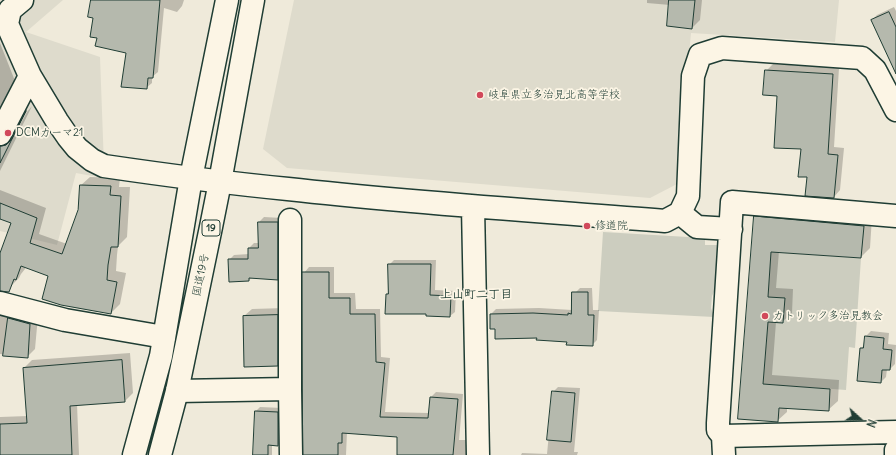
<!DOCTYPE html>
<html>
<head>
<meta charset="utf-8">
<style>
	body { margin:0 }
	#map { position:relative; width:896px; height:455px; overflow:hidden; background:#efeada; font-family:Delius,sans-serif }
	canvas { display:block }
	.north { position:absolute; left:840px; top:399px; width:40px; height:40px; -webkit-text-stroke:3px #fcf5e5; paint-order:stroke; rotate:111deg; font-size:11px; font-weight:700; line-height:16px; text-align:center; color:#1f3d34 }
	.north::after { content:''; display:block; margin:auto; width:14px; height:18px; background:#1f3d34; clip-path:polygon(50% 0,100% 100%,50% 72%,0 100%) }
</style>
</head>
<body>
<div id="map">
<canvas width="896" height="455"></canvas>
<div class="north">N</div>
</div>
<script>
const c = document.querySelector('canvas').getContext('2d');
c.lineJoin = 'round';
function fill(path, color) { c.fillStyle = color; c.fill(path, 'evenodd'); }
function trace(path, color, width, dash) { c.strokeStyle = color; c.lineWidth = width; c.lineCap = dash ? 'butt' : 'round'; c.setLineDash(dash || []); c.stroke(path); }
function write(font, color, halo, rows, align = 'center') {
  c.font = font + ' Delius,"Klee One",sans-serif'; c.lineWidth = 3.5; c.setLineDash([]); c.textBaseline = 'middle'; c.strokeStyle = halo; c.fillStyle = color; for (const [text, x, y, turn = 0] of rows) {
    c.save(); c.translate(x, y); c.rotate((+turn || 0) * Math.PI / 180); c.textAlign = isNaN(turn) ? turn : align; if (halo) c.strokeText(text, 0, 0); c.fillText(text, 0, 0); c.restore();
  }
}
fill(new Path2D(`
	M 0,0 L 63,0 L 26,32 L 100,57 L 104,166 L 103,178 L 76,173 L 57,245 L 0,231 Z
	M 294,0 L 839,0 L 835,42 L 691,33 L 677,184 L 650,198 L 287,168 L 263,149 Z`), '#dedbcc');
fill(new Path2D(`
	M 603,232 L 705,238 L 705,245 L 723,245 L 721,277 L 712,296 L 711,308 L 714,317 L 598,311 Z
	M 771,252 L 861,258 L 855,348 L 849,347 L 846,390 L 763,384 L 768,322 L 783,323 L 785,299 L 768,297 Z`), '#cccdbf');
fill(new Path2D(`
	M 92,0 L 184,0 L 182,6 L 177,12 L 164,8 L 158,72 L 152,77 L 152,83 L 146,88 L 127,52 L 98,37 L 94,17 Z
	M 647,0 L 702,0 L 700,20 L 692,28 L 670,5 L 647,3 Z
	M 894,7 L 896,11 L 896,53 L 872,20 L 877,15 Z
	M 0,43 L 15,81 L 16,82 L 0,114 Z
	M 773,64 L 839,68 L 834,147 L 844,148 L 840,190 L 834,197 L 808,176 L 802,148 L 766,71 Z
	M 32,106 L 0,171 L 0,133 L 10,138 L 14,136 L 27,112 Z
	M 90,177 L 120,178 L 119,187 L 130,187 L 127,237 L 118,246 L 117,255 L 116,271 L 126,273 L 120,304 L 111,313 L 49,275 L 26,267 L 25,269 L 21,274 L 19,278 L 10,287 L 0,284 L 0,256 L 12,222 L 0,217 L 0,190 L 46,208 L 39,234 L 67,244 L 79,210 L 80,186 Z
	M 764,208 L 872,217 L 870,248 L 861,257 L 779,251 L 776,288 L 793,289 L 792,313 L 782,322 L 776,322 L 772,375 L 839,380 L 838,401 L 828,410 L 787,408 L 787,412 L 777,421 L 739,418 L 755,217 Z
	M 264,217 L 282,218 L 282,274 L 277,279 L 252,278 L 249,280 L 229,260 L 234,255 L 249,254 L 249,248 L 254,243 L 259,243 L 259,222 Z
	M 394,260 L 436,260 L 435,290 L 456,291 L 455,312 L 450,316 L 427,315 L 427,313 L 387,294 L 389,291 L 389,265 Z
	M 309,267 L 334,267 L 334,293 L 355,293 L 356,309 L 380,309 L 381,357 L 390,358 L 385,412 L 429,413 L 431,397 L 436,392 L 463,394 L 459,440 L 468,440 L 469,455 L 398,455 L 398,436 L 347,432 L 346,455 L 304,455 L 304,273 Z
	M 580,288 L 592,288 L 593,310 L 599,310 L 597,340 L 592,345 L 538,337 L 496,327 L 491,314 L 496,309 L 539,308 L 572,310 L 575,293 Z
	M 285,308 L 285,358 L 277,365 L 244,316 L 252,309 Z
	M 0,309 L 38,316 L 35,349 L 27,357 L 0,354 Z
	M 871,331 L 889,333 L 888,344 L 896,345 L 895,364 L 890,369 L 887,369 L 886,377 L 881,382 L 861,348 L 865,345 L 866,336 Z
	M 130,353 L 133,393 L 125,401 L 77,404 L 79,455 L 0,455 L 0,417 L 28,416 L 24,368 L 32,360 Z
	M 558,387 L 580,388 L 574,452 L 578,452 L 577,455 L 521,455 L 522,453 L 547,454 L 553,392 Z
	M 260,407 L 282,408 L 283,440 L 278,445 L 272,444 L 272,455 L 254,455 L 256,411 Z`), '#0003');
const building = new Path2D(`
	M 91,0 L 160,0 L 153,78 L 148,78 L 147,89 L 121,87 L 126,53 L 95,46 L 97,38 L 90,37 L 93,18 L 88,17 Z
	M 669,0 L 695,0 L 692,29 L 667,26 Z
	M 889,12 L 896,27 L 896,74 L 871,20 Z
	M 765,70 L 833,74 L 828,154 L 838,155 L 834,198 L 805,196 L 807,177 L 798,177 L 801,149 L 774,148 L 777,96 L 763,95 Z
	M 26,111 L 0,163 L 0,146 L 6,145 L 11,140 Z
	M 80,185 L 111,186 L 110,195 L 121,196 L 118,247 L 111,247 L 108,265 L 107,280 L 117,282 L 111,314 L 61,305 L 42,299 L 48,276 L 21,266 L 16,280 L 14,279 L 9,292 L 0,291 L 0,253 L 11,223 L 0,219 L 0,203 L 37,218 L 30,243 L 62,254 L 78,210 Z
	M 754,216 L 864,226 L 861,258 L 771,252 L 768,297 L 785,298 L 783,323 L 768,322 L 763,384 L 830,389 L 829,411 L 779,408 L 778,422 L 738,419 Z
	M 258,222 L 278,222 L 278,280 L 249,278 L 249,281 L 229,282 L 228,259 L 248,259 L 248,248 L 258,248 Z
	M 388,264 L 431,264 L 430,295 L 451,296 L 450,317 L 426,316 L 426,314 L 385,314 L 386,294 L 388,294 Z
	M 302,272 L 329,272 L 329,298 L 350,298 L 350,314 L 375,314 L 376,362 L 385,363 L 380,417 L 428,418 L 430,397 L 458,399 L 453,455 L 397,455 L 397,437 L 342,433 L 342,443 L 338,443 L 338,455 L 303,455 Z
	M 572,292 L 588,292 L 588,315 L 594,315 L 593,346 L 566,345 L 567,342 L 536,340 L 537,338 L 495,339 L 495,329 L 490,329 L 490,314 L 533,313 L 568,315 L 568,313 L 571,314 Z
	M 278,315 L 278,366 L 244,367 L 243,316 Z
	M 8,318 L 30,324 L 28,358 L 3,356 Z
	M 865,336 L 884,338 L 883,349 L 892,350 L 890,370 L 882,370 L 881,383 L 857,381 L 860,348 L 863,348 Z
	M 122,360 L 125,402 L 70,406 L 72,455 L 0,455 L 0,424 L 27,423 L 23,368 Z
	M 552,391 L 575,393 L 571,442 L 547,440 Z
	M 255,411 L 278,412 L 278,446 L 268,445 L 268,455 L 253,455 Z`);
fill(building, '#b5b9ad');
trace(building, '#1f3d34', 1);
const minor = new Path2D(`
	M 22,0 L 10,10 L 7,24 L 30,76 L 57,121 L 68,137 L 77,148 L 92,160 L 104,166 C 165,175 226,183 288,189 C 413,203 539,211 665,221 L 680,213 L 688,196 L 693,76 L 700,55 L 722,48 L 862,58 L 875,70 L 896,110
	M 0,134 L 30,76
	M 473,207 L 478,455
	M 680,213 L 697,227 L 731,229
	M 290,220 L 290,389 L 291,455
	M 0,303 L 65,320 L 164,337
	M 177,391 L 290,389
	M 723,436 L 718,430 L 718,423 L 732,202 L 896,216
	M 724,455 L 723,436 L 896,432
	M 896,455 L 896,450`);
const highway = new Path2D(`
	M 134,455 L 161,356 L 191,178 L 227,0
	M 160,455 L 177,391 L 211,227 L 220,182 L 253,0`);
trace(minor, '#1f3d34', 25);
trace(highway, '#1f3d34', 25);
trace(minor, '#fcf5e5', 22);
trace(highway, '#fcf5e5', 22);
for (const [x, y, r, color] of [
	[480,95,4,"#d1495b"],
	[8,133,4,"#d1495b"],
	[587,226,4,"#d1495b"],
	[765,316,4,"#d1495b"]
]) { const dot = new Path2D(); dot.arc(x, y, r, 0, 2 * Math.PI); c.fillStyle = color; c.fill(dot); trace(dot, '#fcf5e5', 1.5); }
for (const [x, y, w] of [
	[211,228,18]
]) { const box = new Path2D(); box.roundRect(x - w / 2, y - 8, w, 16, 3); c.fillStyle = '#fcf5e5'; c.fill(box); trace(box, '#1f3d34', 1); }
write('bold 10px', '#1f3d34', null, [
	["19",211,228]
]);
write('11px', '#1f3d34', '#fcf5e5', [
	["岐阜県立多治見北高等学校",488,95],
	["DCMカーマ21",16,133],
	["修道院",595,226],
	["カトリック多治見教会",773,316]
], 'left');
write('11px', '#1f3d34', '#fcf5e5', [
	["国道19号",201,275,-78]
]);
write('bold 12px', '#1f3d34', '#fcf5e5', [
	["上山町二丁目",476,295]
]);
</script>
</body>
</html>
